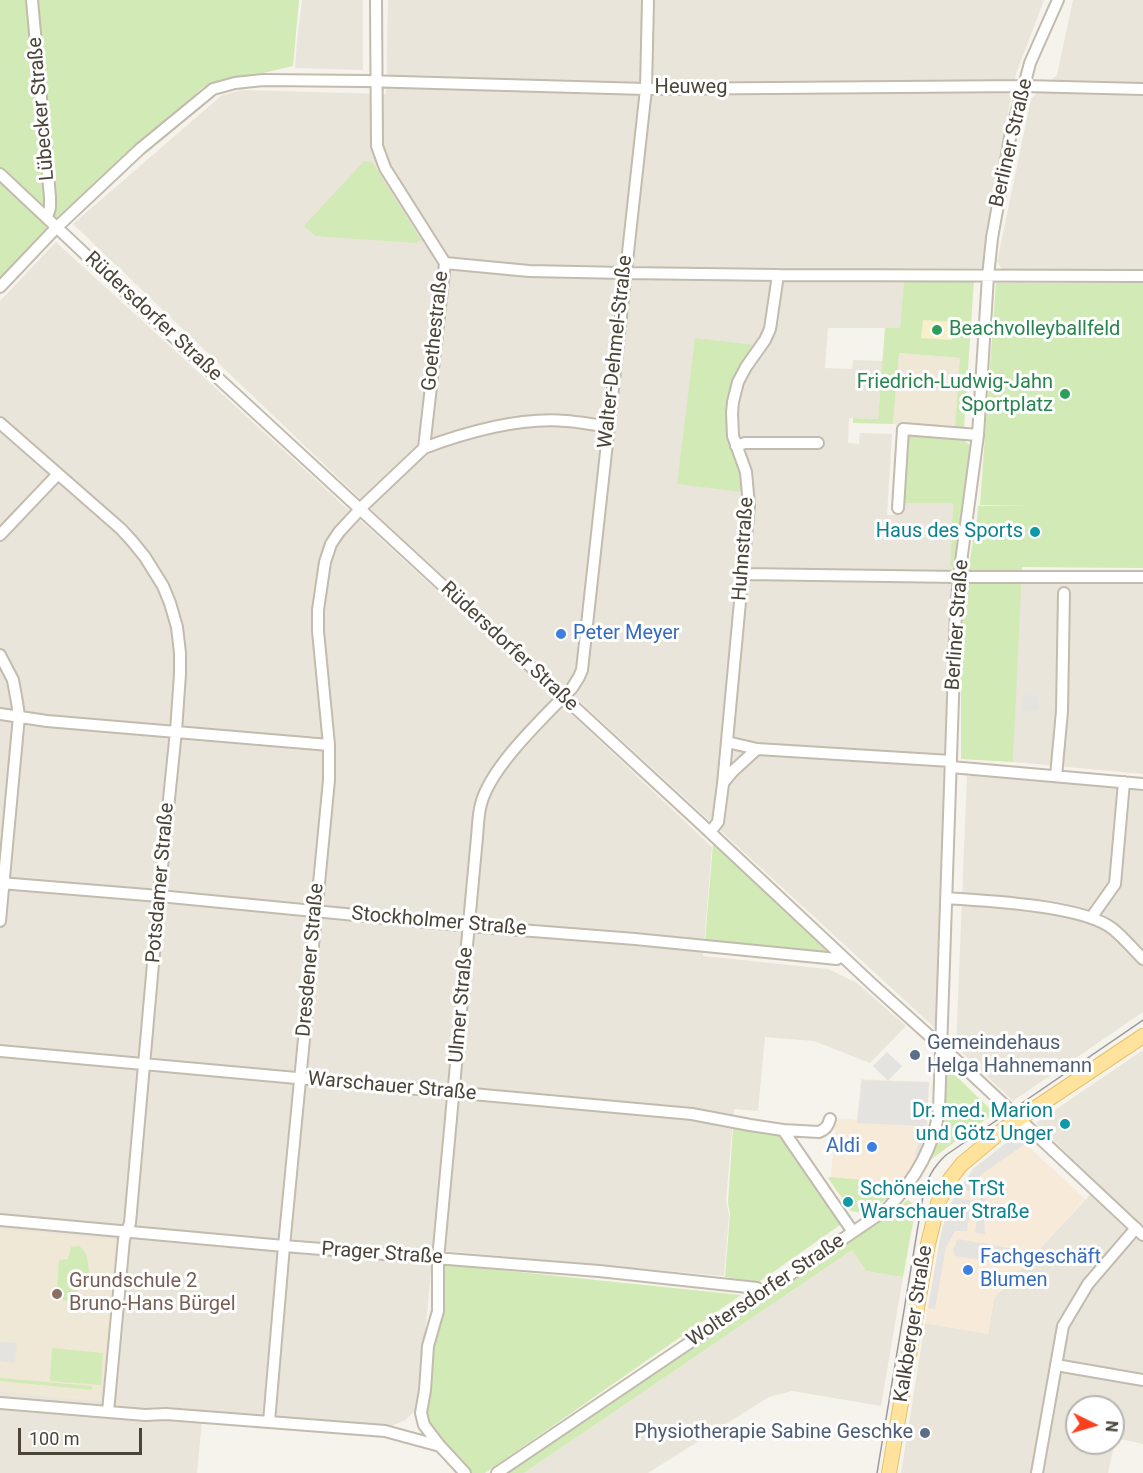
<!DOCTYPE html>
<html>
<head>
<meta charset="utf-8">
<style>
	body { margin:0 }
	#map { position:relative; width:1143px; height:1473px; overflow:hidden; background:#f6f3ec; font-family:Roboto,sans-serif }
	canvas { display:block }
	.north { position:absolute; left:1065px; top:1395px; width:60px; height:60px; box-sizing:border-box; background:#fff; border:2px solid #b7b4b0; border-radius:50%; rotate:95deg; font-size:16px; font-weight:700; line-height:24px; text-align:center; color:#4b4439 }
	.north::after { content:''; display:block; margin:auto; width:21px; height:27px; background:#fc3f1d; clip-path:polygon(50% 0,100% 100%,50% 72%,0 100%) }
	.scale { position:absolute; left:18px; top:1428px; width:124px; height:27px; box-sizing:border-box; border:3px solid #4b4439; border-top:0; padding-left:8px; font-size:18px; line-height:21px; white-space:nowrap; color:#4b4439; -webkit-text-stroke:4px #fff; paint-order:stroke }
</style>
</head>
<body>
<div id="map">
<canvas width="1143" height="1473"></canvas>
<div class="north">N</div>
<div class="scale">100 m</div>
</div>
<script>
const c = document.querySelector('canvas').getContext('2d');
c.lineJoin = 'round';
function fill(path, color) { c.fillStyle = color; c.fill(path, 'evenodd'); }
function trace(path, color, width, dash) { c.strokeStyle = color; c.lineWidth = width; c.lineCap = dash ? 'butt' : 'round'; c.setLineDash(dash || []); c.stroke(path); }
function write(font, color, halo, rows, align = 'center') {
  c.font = font + ' Roboto,sans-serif'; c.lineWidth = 6; c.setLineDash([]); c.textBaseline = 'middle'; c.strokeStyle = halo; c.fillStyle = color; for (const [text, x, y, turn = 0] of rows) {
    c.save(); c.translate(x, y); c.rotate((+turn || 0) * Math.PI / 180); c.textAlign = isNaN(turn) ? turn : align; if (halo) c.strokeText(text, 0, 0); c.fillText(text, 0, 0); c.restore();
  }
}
fill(new Path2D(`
	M 302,0 L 363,0 L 363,70 L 295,68 L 297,41 Z
	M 388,0 L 1044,0 L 1016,74 L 1011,96 L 983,268 L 905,268 L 900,328 L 828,328 L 825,368 L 852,369 L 853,360 L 883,361 L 878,419 L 849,418 L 848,443 L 859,444 L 860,433 L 892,434 L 887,515 L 901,515 L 902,503 L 953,503 L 950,567 L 957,566 L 954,584 L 945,754 L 936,1029 L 375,513 L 73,224 L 222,95 L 242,90 L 386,94 Z
	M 1073,0 L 1143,0 L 1143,270 L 1002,269 L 997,262 L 1031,99 L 1057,75 Z
	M 56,242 L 551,695 L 712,847 L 703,956 L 828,969 L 857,983 L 906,1026 L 870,1063 L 814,1041 L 765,1037 L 758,1111 L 734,1109 L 726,1201 L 729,1215 L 724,1276 L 433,1250 L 419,1398 L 415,1411 L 405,1420 L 389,1427 L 203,1411 L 197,1473 L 0,1473 L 0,301 Z
	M 1020,583 L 1143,583 L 1143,774 L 1013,762 Z
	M 967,775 L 1143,789 L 1143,1012 L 1013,1101 L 956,1047 Z
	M 1143,1050 L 1143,1444 L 1116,1438 L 1108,1473 L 901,1473 L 925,1323 L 988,1334 L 994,1298 L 1099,1185 L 1036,1123 ZM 1077,1407 L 1113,1407 L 1113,1443 L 1077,1443 Z
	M 852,1250 L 866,1271 L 903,1277 L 881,1406 L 792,1391 L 769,1397 L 648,1473 L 524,1473 Z`), '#eae5da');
fill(new Path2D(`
	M 861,1079 L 929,1082 L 927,1138 L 914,1166 L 897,1191 L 876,1181 L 831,1177 L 836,1118 L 857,1120 Z
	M 1016,1135 L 1085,1199 L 994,1298 L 988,1334 L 925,1323 L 941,1233 L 947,1213 L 955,1195 L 973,1169 Z`), '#f7ead8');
fill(new Path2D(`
	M 899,353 L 961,358 L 955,429 L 893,424 Z
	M 0,1229 L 119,1240 L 106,1379 L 102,1379 L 100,1401 L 0,1392 Z`), '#efe8d6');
fill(new Path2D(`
	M 0,0 L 299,0 L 293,66 L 203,87 L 0,280 Z
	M 364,161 L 372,162 L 421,240 L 416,243 L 315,236 L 304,226 Z
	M 904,280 L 974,280 L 964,428 L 955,429 L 960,358 L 899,353 L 893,424 L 853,423 L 853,418 L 878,419 L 885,328 L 900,328 Z
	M 996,283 L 1143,283 L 1143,568 L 1022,567 L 1013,762 L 961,759 L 961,645 L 965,590 L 976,522 L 977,520 L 978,506 L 1031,505 L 980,505 Z
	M 695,338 L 754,345 C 746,357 738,368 732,382 C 724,400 725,428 730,447 C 735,462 741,477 743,492 L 677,484 Z
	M 917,434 L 961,438 L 972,447 L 957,566 L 950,567 L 953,503 L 902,503 L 906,440 L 910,436 Z
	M 713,844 L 825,947 L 826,952 L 705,942 Z
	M 950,1070 L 991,1110 L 990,1116 L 926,1163 L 943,1079 Z
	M 733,1128 L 774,1131 L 782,1136 L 839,1219 L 840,1225 L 759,1282 L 725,1277 L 730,1214 L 728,1202 Z
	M 831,1177 L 876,1181 L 897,1191 L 866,1214 L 851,1211 L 828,1178 Z
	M 908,1200 L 916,1207 L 903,1277 L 866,1271 L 852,1250 L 524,1473 L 506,1473 Z
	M 79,1246 C 88,1252 88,1262 89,1273 L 78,1287 L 78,1295 L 76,1298 L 64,1301 L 57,1290 L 59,1260 L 68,1259 L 71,1247 Z
	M 441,1264 L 741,1295 L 485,1473 L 470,1473 L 443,1441 L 424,1414 Z
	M 52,1348 L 103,1353 L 101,1385 L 50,1381 Z
	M 0,1378 L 92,1386 L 92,1390 L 0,1381 Z`), '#d2eab5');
fill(new Path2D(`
	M 923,320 L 953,322 L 952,340 L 921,338 Z`), '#f9efc9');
fill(new Path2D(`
	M 1023,695 L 1039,696 L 1039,711 L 1022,710 Z
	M 887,1052 L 902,1066 L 888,1081 L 929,1082 L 926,1138 L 917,1159 L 915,1154 L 920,1138 L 920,1126 L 857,1123 L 862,1080 L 888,1081 L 873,1066 Z
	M 1016,1135 L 1025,1144 L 982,1174 L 975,1183 L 972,1191 L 960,1190 L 959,1199 L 971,1200 L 967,1231 L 955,1231 L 946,1247 L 935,1309 L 928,1308 L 941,1233 L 947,1213 L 955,1195 L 973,1169 Z
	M 980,1197 L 986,1198 L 984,1215 L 985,1234 L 975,1233 Z
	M 958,1239 L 1014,1249 L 1012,1259 L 1008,1264 L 955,1256 L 953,1250 Z
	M 0,1342 L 17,1343 L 15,1363 L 0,1361 Z`), '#e5e3e0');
const minor = new Path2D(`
	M 32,0 L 50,197 C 50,205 51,211 46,217
	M 0,174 L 154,319 L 698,821 L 872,984 L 964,1067 L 1143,1235
	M 445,263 L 529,271 L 625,273 L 778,275 L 1143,276
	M 0,287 L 56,228 L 140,149 L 213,89 L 235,83 L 263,80 L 365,81 L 646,89 L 1024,86 L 1143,89
	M 0,423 L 121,529 L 132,541 L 145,557 L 163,586 L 170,603 L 177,627 L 180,653 L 180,674 L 176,731 L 159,896 L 130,1223 L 124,1239 L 108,1412
	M 736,446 L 745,443 L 818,443
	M 424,448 C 467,432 519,417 566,421 C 580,422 594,425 608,426
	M 898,508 L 903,429 L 978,435
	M 0,535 L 58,474
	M 743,574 L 959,577 L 1143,577
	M 0,655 L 13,680 L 17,702 L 19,716 L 0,921
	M 0,714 L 47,721 L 329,745
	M 727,742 L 757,749 L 951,761
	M 951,767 L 1143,784
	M 1056,776 L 1062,711 L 1064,593
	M 723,783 L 733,771 L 757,749
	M 710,832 L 718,822 L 723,784 L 749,505 L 746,472 L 733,436 L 732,413 L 733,402 L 738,382 L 746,367 L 765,340 L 770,329 L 778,275
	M 0,883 L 159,896 L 469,926 L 635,939 L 837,959 L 841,955
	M 947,898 C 987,901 1083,905 1113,929 C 1124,938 1133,949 1143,959
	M 1091,918 L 1115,884 L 1124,782
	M 0,1051 L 692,1114 L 750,1125 L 783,1130 L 853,1232
	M 783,1130 L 819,1132 C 826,1129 828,1126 830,1119
	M 0,1220 L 284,1246 L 599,1271 L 748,1287 L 757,1288 L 761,1294
	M 1056,1365 L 1143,1380
	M 0,1403 L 145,1415 L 166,1414 L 385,1431 L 440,1446
	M 269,1422 L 284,1246 L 329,780 L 329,745 L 318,631 L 318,610 L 325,562 L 331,544 L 339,532 L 365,504 L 424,448 L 445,263 L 385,168 L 377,146 L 376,0
	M 465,1473 L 440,1446 L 424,1425 L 421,1413 L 425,1390 L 428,1346 L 438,1311 L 438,1259 L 477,837 C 478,826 478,815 481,804 C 491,766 544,717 572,688 L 579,677 L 582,670 L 646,89 L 648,0
	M 497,1473 L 887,1209 C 914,1181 934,1148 939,1109 L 956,610 L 959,577 L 978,435 L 988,276 L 992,238 L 1011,132 L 1024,86 L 1030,63 L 1058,0
	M 1037,1473 L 1063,1326 L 1088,1284 L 1136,1228`);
const major = new Path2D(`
	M 889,1473 L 928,1244 L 938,1203 L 950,1179 L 962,1164 L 1004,1129 L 1143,1036`);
trace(minor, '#c2bbae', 14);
trace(major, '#e6c16a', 16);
trace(minor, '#fff', 10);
trace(major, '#ffe39c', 14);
trace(new Path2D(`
	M 877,1473 L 923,1196 C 926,1179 933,1167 946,1155 L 1143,1020`), '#9a9a9a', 1.5);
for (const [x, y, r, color] of [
	[937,330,6,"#2e9e5b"],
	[1065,394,6,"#2e9e5b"],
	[1035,532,6,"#0f9aa8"],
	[561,634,6,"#3f7fe0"],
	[915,1055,6,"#5c6f8a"],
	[1065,1124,6,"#0f9aa8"],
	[872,1147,6,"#3f7fe0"],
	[848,1202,6,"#0f9aa8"],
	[968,1270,6,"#3f7fe0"],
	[57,1294,6,"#8d6e63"],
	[925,1433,6,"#5c6f8a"]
]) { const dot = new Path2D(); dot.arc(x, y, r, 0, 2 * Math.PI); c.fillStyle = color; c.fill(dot); trace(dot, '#fff', 2); }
write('20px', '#4b4439', '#fff', [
	["Heuweg",691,88],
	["Lübecker Straße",42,109,-95],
	["Berliner Straße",1012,143,-77],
	["Rüdersdorfer Straße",153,317,43],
	["Goethestraße",436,331,-84],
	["Walter-Dehmel-Straße",616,352,-84],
	["Huhnstraße",744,549,-86],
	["Berliner Straße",958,625,-86],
	["Rüdersdorfer Straße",509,647,43],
	["Potsdamer Straße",161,883,-85],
	["Stockholmer Straße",439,922,5],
	["Dresdener Straße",311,960,-85],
	["Ulmer Straße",462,1005,-85],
	["Warschauer Straße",392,1087,5],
	["Prager Straße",382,1254,4],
	["Woltersdorfer Straße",766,1291,-34],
	["Kalkberger Straße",914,1324,-81]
]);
write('20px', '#27864d', '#fff', [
	["Beachvolleyballfeld",949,330],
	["Friedrich-Ludwig-Jahn",1053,383,"right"],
	["Sportplatz",1053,406,"right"]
], 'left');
write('20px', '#0d838f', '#fff', [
	["Haus des Sports",1023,532],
	["Dr. med. Marion",1053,1112],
	["und Götz Unger",1053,1135],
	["Schöneiche TrSt",860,1190,"left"],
	["Warschauer Straße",860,1213,"left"]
], 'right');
write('20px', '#366cbe', '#fff', [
	["Peter Meyer",573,634],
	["Aldi",860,1147,"right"],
	["Fachgeschäft",980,1258],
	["Blumen",980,1281]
], 'left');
write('20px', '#4e5e75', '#fff', [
	["Gemeindehaus",927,1044],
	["Helga Hahnemann",927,1067],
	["Physiotherapie Sabine Geschke",913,1433,"right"]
], 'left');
write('20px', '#785e54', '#fff', [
	["Grundschule 2",69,1282],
	["Bruno-Hans Bürgel",69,1305]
], 'left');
</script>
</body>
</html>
